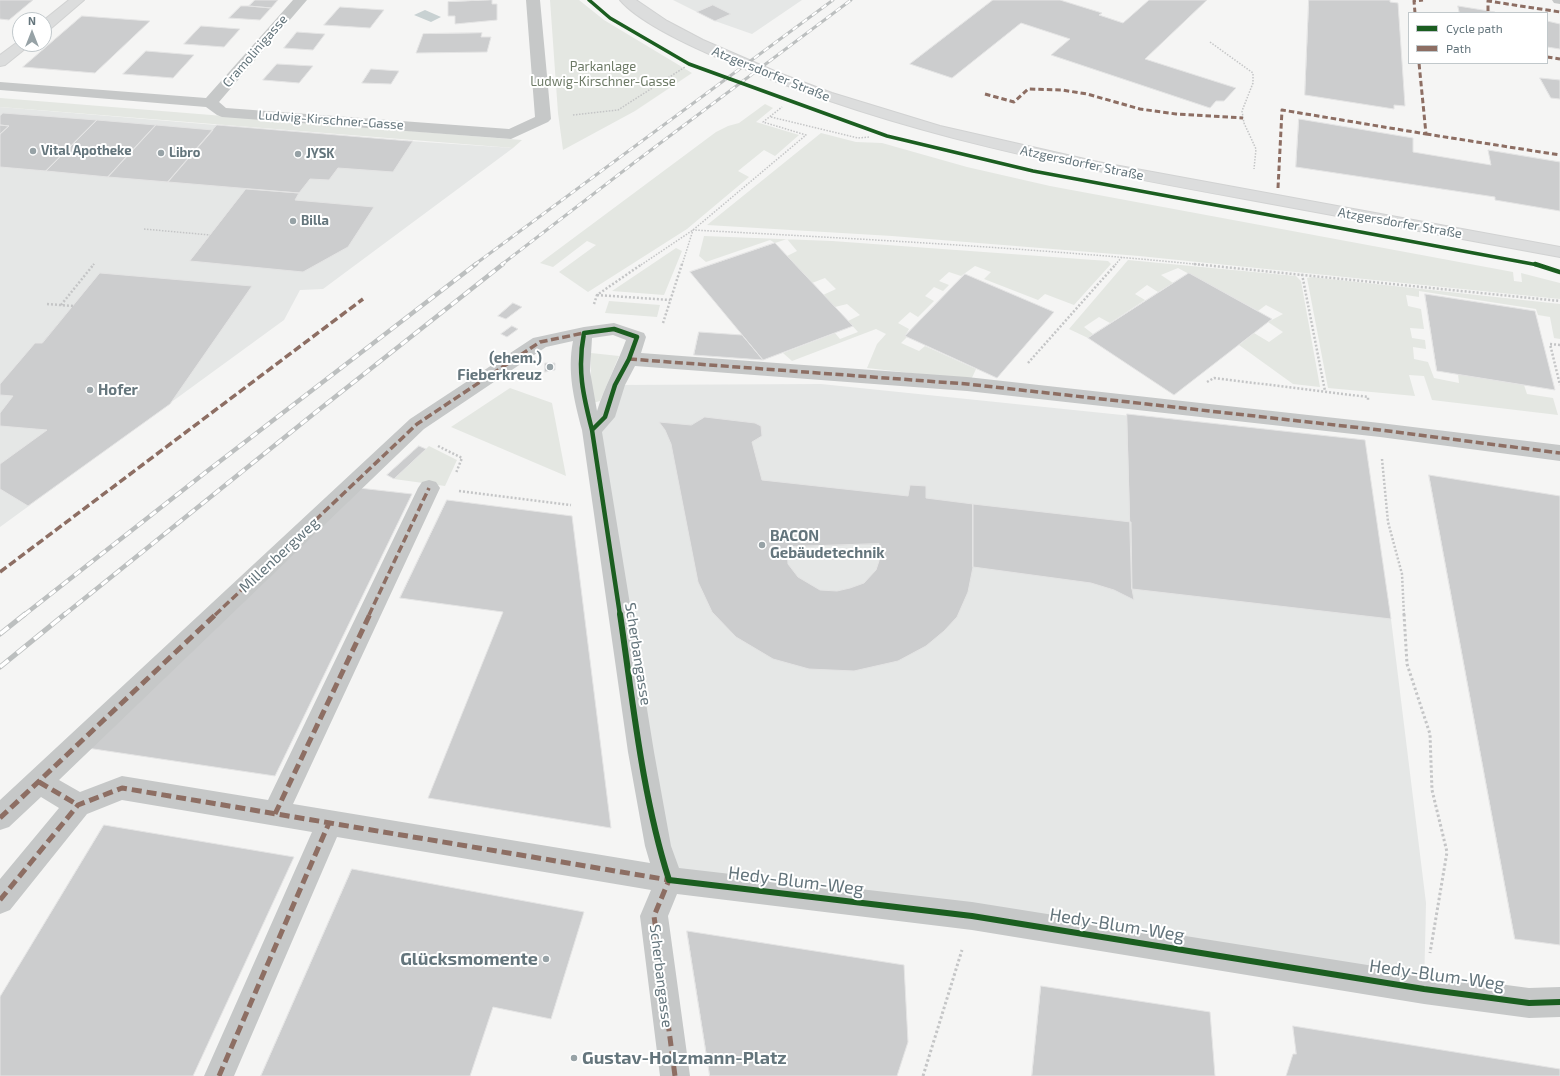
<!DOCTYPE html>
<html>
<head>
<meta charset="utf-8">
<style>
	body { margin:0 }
	#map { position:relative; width:1560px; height:1076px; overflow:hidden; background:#f5f5f4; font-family:"Exo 2",sans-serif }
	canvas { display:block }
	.legend { position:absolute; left:1408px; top:12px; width:140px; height:52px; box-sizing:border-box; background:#fff; border:1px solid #c1c8cb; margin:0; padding:5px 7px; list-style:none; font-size:12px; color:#64757c }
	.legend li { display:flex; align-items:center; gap:8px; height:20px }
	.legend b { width:20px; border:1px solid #c1c8cb }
	.north { position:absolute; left:12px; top:12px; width:40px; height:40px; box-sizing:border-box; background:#fff; border:1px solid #c1c8cb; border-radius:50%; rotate:0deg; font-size:11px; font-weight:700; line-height:16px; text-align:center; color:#64757c }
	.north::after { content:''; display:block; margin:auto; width:14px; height:18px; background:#97a2a6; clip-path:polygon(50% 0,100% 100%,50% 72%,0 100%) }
</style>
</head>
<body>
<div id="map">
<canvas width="1560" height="1076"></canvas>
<ul class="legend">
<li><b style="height:5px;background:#1b5e20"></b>Cycle path</li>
<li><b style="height:5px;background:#8d6e63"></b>Path</li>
</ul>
<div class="north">N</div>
</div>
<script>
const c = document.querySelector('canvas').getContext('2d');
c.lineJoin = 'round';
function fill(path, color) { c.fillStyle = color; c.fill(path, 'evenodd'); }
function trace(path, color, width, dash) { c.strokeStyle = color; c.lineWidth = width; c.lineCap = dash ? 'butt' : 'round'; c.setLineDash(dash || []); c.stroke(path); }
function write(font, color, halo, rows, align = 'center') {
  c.font = font + ' "Exo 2",sans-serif'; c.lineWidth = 4; c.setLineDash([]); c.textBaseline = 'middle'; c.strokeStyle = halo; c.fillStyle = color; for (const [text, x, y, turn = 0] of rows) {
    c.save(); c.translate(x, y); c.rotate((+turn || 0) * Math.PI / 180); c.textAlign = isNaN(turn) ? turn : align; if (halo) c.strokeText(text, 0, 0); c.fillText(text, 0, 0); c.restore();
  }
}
fill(new Path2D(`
	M 673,0 L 802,0 L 752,34 L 715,21 Z
	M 0,107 L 409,141 L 513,148 L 323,289 L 300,290 L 284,320 L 0,527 Z
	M 821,384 L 1365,440 L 1391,619 L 1426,903 L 1424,989 L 669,880 L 592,430 L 615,385 Z`), '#e5e7e6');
fill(new Path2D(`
	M 550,0 L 579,0 L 604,20 L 692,73 L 635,111 L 563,150 L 558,113 Z
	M 0,98 L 522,140 L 513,148 L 0,107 Z
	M 765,104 L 773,108 L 756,122 L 799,135 L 775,156 L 764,150 L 738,171 L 749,177 L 687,229 L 588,292 L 559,272 L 596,245 L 587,241 L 553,267 L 540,263 L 716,132 L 728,126 L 739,123 Z
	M 821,133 L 856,142 L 882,143 L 967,167 L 1050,186 L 1513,272 L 1514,281 L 1522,282 L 1521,273 L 1560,283 L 1560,299 L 1139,256 L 892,236 L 707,225 Z
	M 704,236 L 832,241 L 1108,261 L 1111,264 L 1074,305 L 1045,294 L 1038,300 L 984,279 L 991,272 L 975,266 L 961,276 L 949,272 L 939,281 L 949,285 L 943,291 L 934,287 L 925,296 L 934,301 L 918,317 L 910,312 L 898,323 L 909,329 L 905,336 L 907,337 L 901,343 L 919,351 L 925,346 L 976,369 L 971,380 L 867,368 L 877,344 L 886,334 L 876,329 L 792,361 L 783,353 L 835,333 L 840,339 L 858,332 L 848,321 L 860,315 L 847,304 L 835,307 L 823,295 L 836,289 L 825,278 L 812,283 L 787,256 L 797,251 L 787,239 L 775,243 L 770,240 L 706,262 L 699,256 Z
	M 676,248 L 682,251 L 664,295 L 612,291 Z
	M 1128,260 L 1296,276 L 1301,281 L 1320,387 L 1293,384 L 1239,345 L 1254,333 L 1269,342 L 1283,332 L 1268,322 L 1283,314 L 1266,305 L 1258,311 L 1178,268 L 1161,275 L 1173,283 L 1158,292 L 1147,285 L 1135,294 L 1145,300 L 1110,323 L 1099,317 L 1084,327 L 1093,334 L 1088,338 L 1069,329 Z
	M 1311,277 L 1560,304 L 1560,339 L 1554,338 L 1550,317 L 1538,315 L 1536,309 L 1419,291 L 1419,297 L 1406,295 L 1408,306 L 1421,309 L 1424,329 L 1410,328 L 1412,338 L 1425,340 L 1426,349 L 1413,347 L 1414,359 L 1428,362 L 1434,378 L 1459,383 L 1458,374 L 1524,385 L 1527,394 L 1553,398 L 1558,415 L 1432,400 L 1424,376 L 1409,375 L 1415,396 L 1328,388 L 1307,278 Z
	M 609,301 L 660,305 L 657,317 L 605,313 Z
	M 591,353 L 619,356 L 600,401 L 593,403 L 591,400 Z
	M 510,388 L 552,403 L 566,476 L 451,427 Z
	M 429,446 L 457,460 L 445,486 L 394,479 Z`), '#e4e7e2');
fill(new Path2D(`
	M 425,10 L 441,17 L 431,22 L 414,15 Z`), '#c8d1d2');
const building = new Path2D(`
	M 0,0 L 33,0 L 9,20 L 0,19 Z
	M 255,0 L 278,0 L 271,8 L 249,6 Z
	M 492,0 L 492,4 L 497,4 L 497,20 L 455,24 L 455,16 L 448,16 L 448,2 Z
	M 993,0 L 1060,0 L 1102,13 L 1099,15 L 1123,23 L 1149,0 L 1207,0 L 1145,59 L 1236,88 L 1224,101 L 1216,101 L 1210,108 L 1051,55 L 1070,39 L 1021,23 L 952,78 L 910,64 Z
	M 1309,0 L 1390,0 L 1390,2 L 1398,3 L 1405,106 L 1394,105 L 1394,109 L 1305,95 Z
	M 713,5 L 731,14 L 715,21 L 697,12 Z
	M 241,6 L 249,6 L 271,8 L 260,20 L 229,18 Z
	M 1458,6 L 1495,12 L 1496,13 L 1455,13 L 1459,13 Z
	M 340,7 L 384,10 L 370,28 L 324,25 Z
	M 82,16 L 150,21 L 95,73 L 23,67 Z
	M 1547,21 L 1560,24 L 1560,49 L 1547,47 Z
	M 201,26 L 240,29 L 224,47 L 184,44 Z
	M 297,32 L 325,34 L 313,50 L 284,48 Z
	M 482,33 L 481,37 L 491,37 L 487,52 L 416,53 L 423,34 Z
	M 146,51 L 194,55 L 173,78 L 123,74 Z
	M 277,64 L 313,66 L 299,83 L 263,80 Z
	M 371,69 L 399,71 L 391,84 L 362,83 Z
	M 1540,78 L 1560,80 L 1560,99 L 1551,98 Z
	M 3,113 L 97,120 L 46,171 L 0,167 L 0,134 L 9,126 L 0,125 L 0,116 Z
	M 1299,119 L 1413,138 L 1413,152 L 1491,165 L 1488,150 L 1560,162 L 1560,211 L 1495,200 L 1495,197 L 1296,167 Z
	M 97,120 L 156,125 L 108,177 L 46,171 Z
	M 0,125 L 9,126 L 0,134 Z
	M 156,125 L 213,130 L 168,182 L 108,177 Z
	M 217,125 L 409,141 L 413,141 L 393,172 L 338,168 L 329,180 L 310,179 L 299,193 L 168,182 Z
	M 246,189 L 299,193 L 295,200 L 374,207 L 348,247 L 303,272 L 190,261 Z
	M 775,243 L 853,326 L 763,360 L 690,272 Z
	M 100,273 L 252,286 L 170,404 L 28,506 L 0,489 L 0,464 L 47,430 L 0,426 L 0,413 L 13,396 L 0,395 L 0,384 L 35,343 L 42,343 Z
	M 1189,273 L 1272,319 L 1174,395 L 1088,338 Z
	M 965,274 L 1054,312 L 997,378 L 905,336 Z
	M 1425,294 L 1535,311 L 1555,390 L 1437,371 Z
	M 513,303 L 522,307 L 506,319 L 498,316 Z
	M 512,326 L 518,329 L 507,337 L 501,334 Z
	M 699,332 L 742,335 L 763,360 L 694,355 Z
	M 545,363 L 555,363 L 555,370 L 545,372 Z
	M 1127,414 L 1365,440 L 1391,619 L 1132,589 Z
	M 705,417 L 755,423 L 761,426 L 762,436 L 752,442 L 762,480 L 908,496 L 910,485 L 926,486 L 926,498 L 973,504 L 973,567 L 968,592 L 957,617 L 944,631 L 926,646 L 898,661 L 854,671 L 809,669 L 773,659 L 736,637 L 712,612 L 698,582 L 671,444 L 665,430 L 659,422 L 691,425 ZM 879,544 L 879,561 L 876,570 L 864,583 L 850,588 L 837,591 L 820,590 L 798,577 L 788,564 L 787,547 Z
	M 419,446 L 426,449 L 394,479 L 387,475 Z
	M 1429,475 L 1560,496 L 1560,945 L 1515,939 Z
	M 359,488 L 412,494 L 275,776 L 87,748 Z
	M 447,500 L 572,516 L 611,828 L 428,798 L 503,612 L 400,598 Z
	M 973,504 L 1131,522 L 1132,589 L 1134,600 L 1114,590 L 1091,583 L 973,567 Z
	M 104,825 L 294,857 L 193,1076 L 0,1076 L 0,997 Z
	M 352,869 L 584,912 L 551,1019 L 493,1007 L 470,1076 L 261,1076 Z
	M 687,931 L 904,965 L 908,1042 L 897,1076 L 710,1076 Z
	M 1041,986 L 1210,1012 L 1215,1076 L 1032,1076 Z
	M 1293,1026 L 1560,1069 L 1560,1076 L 1286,1076 L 1293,1054 L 1296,1054 Z`);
fill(building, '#cccdce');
trace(building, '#e4e4e4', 1);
const secondary = new Path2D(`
	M 69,0 L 84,0 L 49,30 L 44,31 L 44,20 Z
	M 620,0 L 636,0 L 667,21 L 703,40 L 779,73 L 832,93 L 940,126 L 1098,162 L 1560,247 L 1560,257 C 1455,238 1350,218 1245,199 C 1073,168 902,135 740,67 C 708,54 642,26 620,0 Z
	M 19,41 L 20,44 L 31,44 L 5,65 L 0,66 L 0,55 Z`);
trace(secondary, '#d1d2d2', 2);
trace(new Path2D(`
	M 1210,42 L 1253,73 L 1253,83 L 1242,111 L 1244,123 L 1256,149 L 1254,169
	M 573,115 L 618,110 L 685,67
	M 771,117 L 858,138 L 869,137
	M 144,229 L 210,235
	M 93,265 L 95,263
	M 641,265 L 693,230 L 806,135 L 763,122 L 782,107
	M 682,265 L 693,230 C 864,239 1034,248 1204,265
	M 1115,265 L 1122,257`), '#c4c5c6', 1.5, [1.5, 1.5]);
trace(new Path2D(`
	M 1194,264 L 1560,301
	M 1302,274 L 1325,391
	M 597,295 L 670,300
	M 47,304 L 73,306
	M 594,304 L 597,295 L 642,264
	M 61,305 L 94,264
	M 663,323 L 682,264
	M 1560,345 L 1550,344 L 1560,385
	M 1028,363 L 1116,264
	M 1207,382 L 1214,378 L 1368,397 L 1368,401
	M 438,446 L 462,458 L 456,473
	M 1382,459 L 1388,522 L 1402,574 L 1404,615
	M 459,491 L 571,505`), '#c4c5c6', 2.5, [2, 2]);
trace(new Path2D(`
	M 1404,614 L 1407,664 L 1430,734 L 1432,790 L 1447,852 L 1430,953
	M 923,1076 L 962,950`), '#c4c5c6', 3, [2.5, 2.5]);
fill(new Path2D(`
	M 293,0 L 307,0 L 219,102 L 226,108 L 509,129 L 535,117 L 526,0 L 540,0 L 551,119 L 548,122 L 511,139 L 222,117 L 217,115 L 206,107 L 0,90 L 0,82 L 206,98 Z
	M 1552,0 L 1560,0 L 1560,4 L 1554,3 Z
	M 614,323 L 644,333 L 646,337 L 641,353 L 967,377 L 1380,423 L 1560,445 L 1560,461 L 1380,437 L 967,391 L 635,366 L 625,385 L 615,417 L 602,432 L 654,752 L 671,846 L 679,868 L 972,902 L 1424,974 L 1529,988 L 1560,987 L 1560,1017 L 1529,1018 L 1424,1004 L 972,930 L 677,894 L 668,916 L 690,1076 L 660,1076 L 640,916 L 651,890 L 337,837 L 234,1076 L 204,1076 L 312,832 L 122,800 L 87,814 L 10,910 L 0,914 L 0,879 L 59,808 L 41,797 L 9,827 L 0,830 L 0,800 L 410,419 L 533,338 L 584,327 ZM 613,335 L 626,340 C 617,365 605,385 597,411 L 590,371 L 592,338 ZM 573,341 C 567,372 574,400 582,430 L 628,752 L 645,846 L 650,863 L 293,804 L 440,488 L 436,482 L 429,480 L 422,482 L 418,488 L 268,800 L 122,776 L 80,792 L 59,780 L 424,429 L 546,347 Z`), '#c6c8c8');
fill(secondary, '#dcdddd');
const railFar2 = new Path2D(`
	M 474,265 L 833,0
	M 501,265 L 635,162 L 851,0`);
const railFar1 = new Path2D(`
	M 24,615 L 206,472 L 476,264
	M 64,615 L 316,412 L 503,264`);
const rail = new Path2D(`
	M 0,634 L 25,614
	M 0,667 L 65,614`);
trace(railFar2, '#bcbfbf', 3);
trace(railFar1, '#bcbfbf', 4.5);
trace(rail, '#bcbfbf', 5);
trace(railFar2, '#fff', 2, [6]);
trace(railFar1, '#fff', 3, [8]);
trace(rail, '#fff', 3.5, [11]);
trace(new Path2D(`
	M 1488,11 L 1488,1 L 1560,12
	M 1415,13 L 1414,1 L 1423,0
	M 1547,57 L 1560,59
	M 985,94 L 1014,102 L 1028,89 L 1062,90 L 1087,94 L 1140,109 L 1176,114 L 1243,118
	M 1426,134 L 1560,155
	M 1278,188 L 1282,110 L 1426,134 L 1419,63`), '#8d6e63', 3, [5.5, 3]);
trace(new Path2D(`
	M 629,359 L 967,384 L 1380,430 L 1560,453
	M 0,572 L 363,299
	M 215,615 L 417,424 L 540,342 L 584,333
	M 369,615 L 429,488`), '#8d6e63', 3.5, [8, 3.5]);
trace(new Path2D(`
	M 39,782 L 78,805
	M 275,814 L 370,614
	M 0,818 L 216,614
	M 0,900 L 78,805 L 122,788 L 669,880 L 654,916 L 675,1076
	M 219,1076 L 329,823`), '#8d6e63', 5, [10, 5]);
trace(new Path2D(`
	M 589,0 L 610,18 L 689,64 L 887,136 L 1033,171 L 1538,265`), '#1b5e20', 3.5);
trace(new Path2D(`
	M 1535,264 L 1560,272
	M 614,329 L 637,337 L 629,359 L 615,385 L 605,417 L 592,430 C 583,395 577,369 584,333 Z
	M 592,430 L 620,615`), '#1b5e20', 4.5);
trace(new Path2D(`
	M 620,614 C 633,702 642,795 669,880 L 972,916 L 1424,989 L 1529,1003 L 1560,1002`), '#1b5e20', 6);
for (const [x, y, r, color] of [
	[33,151,4,"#97a2a6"],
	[161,153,4,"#97a2a6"],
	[298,154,4,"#97a2a6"],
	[293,221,4,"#97a2a6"],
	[550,367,4,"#97a2a6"],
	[90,390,4,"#97a2a6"],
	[762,545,4,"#97a2a6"],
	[546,959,4,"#97a2a6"],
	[574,1058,4,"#97a2a6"]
]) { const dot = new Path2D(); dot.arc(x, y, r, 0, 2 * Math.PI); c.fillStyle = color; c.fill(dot); trace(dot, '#fff', 1.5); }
write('13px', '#64757c', '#fff', [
	["Cramolinigasse",255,51,-49],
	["Atzgersdorfer Straße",771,74,22],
	["Ludwig-Kirschner-Gasse",331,120,4],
	["Atzgersdorfer Straße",1082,163,12],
	["Atzgersdorfer Straße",1400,223,10]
]);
write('13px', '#6d7a66', '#fff', [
	["Parkanlage",603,67],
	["Ludwig-Kirschner-Gasse",603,82]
]);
write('bold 13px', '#64757c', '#fff', [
	["Vital Apotheke",41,151],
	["Libro",169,153],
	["JYSK",306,154],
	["Billa",301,221]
], 'left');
write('bold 15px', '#64757c', '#fff', [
	["(ehem.)",542,358,"right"],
	["Fieberkreuz",542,375,"right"],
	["Hofer",98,390],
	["BACON",770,536],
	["Gebäudetechnik",770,553]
], 'left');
write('15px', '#64757c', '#fff', [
	["Millenbergweg",279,555,-43],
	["Scherbangasse",638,654,81],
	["Scherbangasse",661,976,83]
]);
write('18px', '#64757c', '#fff', [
	["Hedy-Blum-Weg",796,881,7],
	["Hedy-Blum-Weg",1117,925,9],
	["Hedy-Blum-Weg",1437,975,8]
]);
write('bold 18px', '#64757c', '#fff', [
	["Glücksmomente",538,959],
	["Gustav-Holzmann-Platz",582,1058,"left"]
], 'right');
</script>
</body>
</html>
